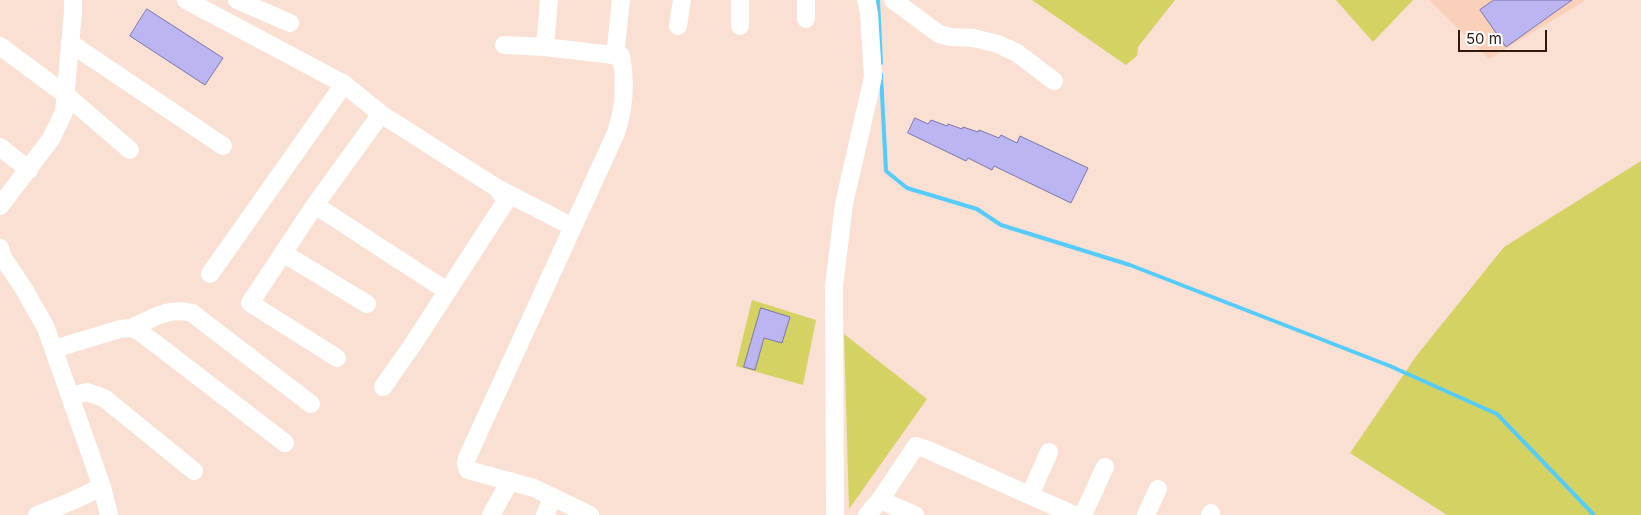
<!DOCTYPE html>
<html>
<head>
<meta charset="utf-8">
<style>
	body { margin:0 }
	#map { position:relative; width:1641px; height:515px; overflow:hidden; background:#f9e0d3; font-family:Inter,sans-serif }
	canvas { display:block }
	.scale { position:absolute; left:1458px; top:30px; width:89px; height:22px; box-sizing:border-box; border:2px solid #301a0e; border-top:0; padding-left:6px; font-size:15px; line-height:18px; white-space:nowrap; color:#301a0e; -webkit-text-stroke:4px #fff; paint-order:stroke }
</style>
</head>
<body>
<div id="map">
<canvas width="1641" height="515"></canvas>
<div class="scale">50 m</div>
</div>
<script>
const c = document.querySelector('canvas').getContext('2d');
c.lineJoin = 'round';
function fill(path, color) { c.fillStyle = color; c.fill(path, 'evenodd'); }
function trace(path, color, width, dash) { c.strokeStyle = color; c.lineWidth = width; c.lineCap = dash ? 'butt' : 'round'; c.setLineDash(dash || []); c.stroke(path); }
fill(new Path2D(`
	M 1429,0 L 1586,0 L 1489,59 Z`), '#fad0bb');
fill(new Path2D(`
	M 1032,0 L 1175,0 L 1138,47 L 1137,56 L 1126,65 Z
	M 1336,0 L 1413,0 L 1373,42 Z
	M 1641,161 L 1641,515 L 1447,515 L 1350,453 L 1417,355 L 1504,247 Z
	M 752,300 L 816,320 L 803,385 L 736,366 Z
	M 844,334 L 927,399 L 849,509 Z`), '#d3d263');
trace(new Path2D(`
	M 878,0 L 881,63
	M 881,75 L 886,171 L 907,188 L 977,209 L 1001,225 L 1130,265 L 1390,366 L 1497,414 L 1594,515`), '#55ccfc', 4);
const building = new Path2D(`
	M 1494,0 L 1572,0 L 1506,47 L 1480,10 Z
	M 147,9 L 223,58 L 205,85 L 130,36 Z
	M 915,118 L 928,124 L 931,120 L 947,126 L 948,124 L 962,129 L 963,127 L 978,132 L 979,130 L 999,138 L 1001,135 L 1017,143 L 1020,136 L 1088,168 L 1071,203 L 994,166 L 992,170 L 968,158 L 966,161 L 908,133 Z
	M 761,308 L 790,317 L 782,343 L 764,338 L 755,370 L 744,367 Z`);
fill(building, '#bbb6f1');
trace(building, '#7a75ac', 1);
trace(new Path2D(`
	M 186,0 L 344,84 L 381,114 L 497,188 L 506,201 L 413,344 L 383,387
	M 237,0 L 290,23
	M 806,0 L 806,19
	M 893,0 L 939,34 L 950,37 L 973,38 L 998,44 L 1017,53 L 1054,81
	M 678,26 L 682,0
	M 740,26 L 740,0
	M 70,43 L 223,146
	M 504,45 L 545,47 L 621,56 C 626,82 624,109 616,133 L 467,458 L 466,464 L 468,470 L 534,488 L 590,515
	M 0,46 L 66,95 L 130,150
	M 545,47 L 549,0
	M 615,56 L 621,0
	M 0,147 L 29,170
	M 497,188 L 573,227
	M 315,205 L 447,291
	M 0,206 L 51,139 L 64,112 L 73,12 L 73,0
	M 0,248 L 3,258 L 24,289 L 46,328 L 102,487 L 109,515
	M 283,253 L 367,304
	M 210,274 L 344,84
	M 131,328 C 154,318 167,307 192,313 L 311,404
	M 54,349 L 120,329 L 131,328 L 139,331 L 285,443
	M 337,358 L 250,303 L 315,205 L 381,114
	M 71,396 L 87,392 L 104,398 L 194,471
	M 1030,495 L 1049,452
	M 880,500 L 916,446 L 926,449 L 1074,515
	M 37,515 L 72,501 L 102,487
	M 491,515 L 510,481
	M 545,515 L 553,497
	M 835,515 L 834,286 L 844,204 L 873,77 L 869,13 L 866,0
	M 867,515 L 880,500 L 915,515
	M 1083,515 L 1105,467
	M 1146,515 L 1158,489
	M 1210,515 L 1211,513`), '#fff', 18);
</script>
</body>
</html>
